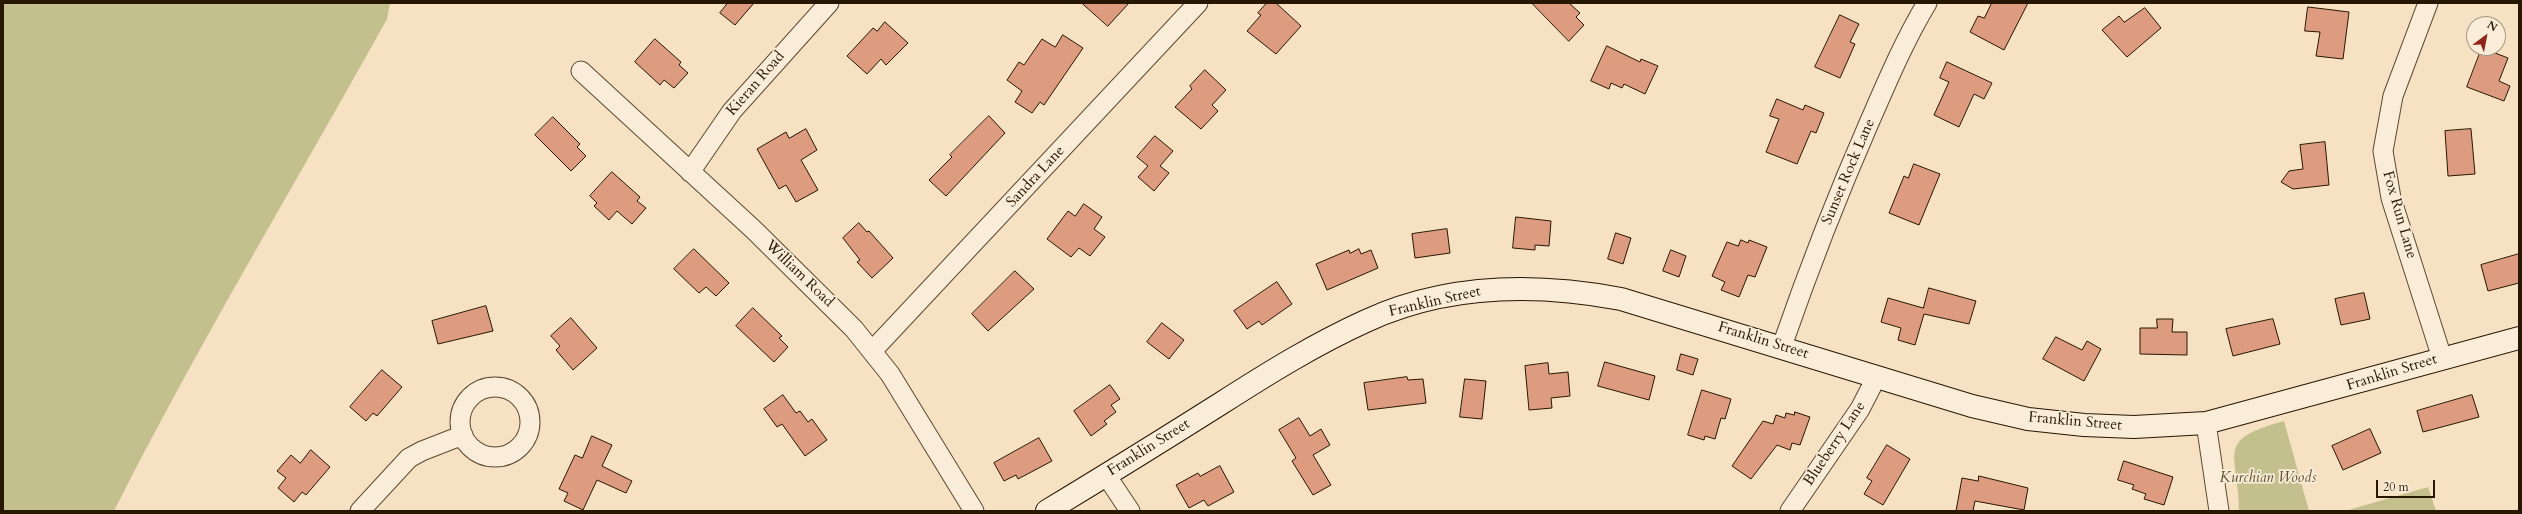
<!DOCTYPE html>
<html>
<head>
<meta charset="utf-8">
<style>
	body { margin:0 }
	#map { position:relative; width:2522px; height:514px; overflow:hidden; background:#f6e1c3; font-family:Cardo,serif }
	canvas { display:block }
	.frame { position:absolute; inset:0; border:4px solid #271600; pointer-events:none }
	.north { position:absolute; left:2466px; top:16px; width:40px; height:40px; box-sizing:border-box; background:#f9ecd8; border:1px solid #a59682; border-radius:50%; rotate:32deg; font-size:11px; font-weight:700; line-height:16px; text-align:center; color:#271600 }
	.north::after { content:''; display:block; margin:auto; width:14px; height:18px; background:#8f2418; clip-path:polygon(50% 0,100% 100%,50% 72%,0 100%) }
	.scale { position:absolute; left:2376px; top:480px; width:59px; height:18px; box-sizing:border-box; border:2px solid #271600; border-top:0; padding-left:5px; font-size:12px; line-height:14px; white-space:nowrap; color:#271600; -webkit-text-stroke:3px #f9ecd8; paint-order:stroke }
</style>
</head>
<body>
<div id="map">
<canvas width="2522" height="514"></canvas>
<div class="frame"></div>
<div class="north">N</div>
<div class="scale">20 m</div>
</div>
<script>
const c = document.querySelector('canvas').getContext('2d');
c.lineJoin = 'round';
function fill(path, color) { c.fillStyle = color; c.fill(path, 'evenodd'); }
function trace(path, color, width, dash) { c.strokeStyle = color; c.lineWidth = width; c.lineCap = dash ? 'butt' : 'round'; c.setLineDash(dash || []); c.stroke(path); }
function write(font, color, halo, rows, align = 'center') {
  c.font = font + ' Cardo,serif'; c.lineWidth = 3.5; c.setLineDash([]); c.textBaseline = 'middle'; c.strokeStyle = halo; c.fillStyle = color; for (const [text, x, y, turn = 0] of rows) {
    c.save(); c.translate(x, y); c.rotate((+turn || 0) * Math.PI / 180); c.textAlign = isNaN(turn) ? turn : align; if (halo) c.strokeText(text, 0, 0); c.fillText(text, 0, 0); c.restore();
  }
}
fill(new Path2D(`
	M 3,3 L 390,3 L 387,19 C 296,183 199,343 114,511 L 3,511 Z
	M 2284,421 L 2309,511 L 2239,511 C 2239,453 2213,440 2284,421 Z
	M 2428,487 L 2436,511 L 2345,511 Z`), '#c4c08e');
const building = new Path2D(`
	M 728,3 L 754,3 L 735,25 L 720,13 Z
	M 1082,3 L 1129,3 L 1108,26 Z
	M 1267,3 L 1276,3 L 1301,26 L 1276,54 L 1247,31 L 1261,15 L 1258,13 Z
	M 1532,3 L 1569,3 L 1580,13 L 1576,17 L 1584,25 L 1569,41 Z
	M 1992,3 L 2028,3 L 2004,50 L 1970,32 L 1978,16 L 1984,18 Z
	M 2308,7 L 2349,12 L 2343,59 L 2316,56 L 2320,32 L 2305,31 Z
	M 2145,8 L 2161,28 L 2127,57 L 2102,30 L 2119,16 L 2124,22 Z
	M 1840,15 L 1859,24 L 1850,42 L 1855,44 L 1840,78 L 1815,67 Z
	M 885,22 L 908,43 L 886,65 L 881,59 L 867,74 L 847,56 L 873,28 L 877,31 Z
	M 1063,35 L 1083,48 L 1044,105 L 1040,102 L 1032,113 L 1015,102 L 1022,91 L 1007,80 L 1019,62 L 1024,65 L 1042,39 L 1055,47 Z
	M 655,39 L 681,62 L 679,65 L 688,73 L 674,88 L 664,80 L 660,85 L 635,62 Z
	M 1607,46 L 1640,62 L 1641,59 L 1658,66 L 1645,94 L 1624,84 L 1622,88 L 1611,83 L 1609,89 L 1591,81 Z
	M 2482,48 L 2508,58 L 2499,81 L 2510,86 L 2504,101 L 2467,87 Z
	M 1947,62 L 1992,83 L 1984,99 L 1974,94 L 1959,127 L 1934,115 L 1949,82 L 1940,78 Z
	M 1205,70 L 1226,90 L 1212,105 L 1218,111 L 1201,129 L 1175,107 L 1192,89 L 1190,86 Z
	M 1777,99 L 1803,110 L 1805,105 L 1824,113 L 1816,133 L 1811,131 L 1797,164 L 1766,152 L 1779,119 L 1770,116 Z
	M 989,116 L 1005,133 L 946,196 L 929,180 L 952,157 L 950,155 Z
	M 553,117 L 580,144 L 577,147 L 586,156 L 571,171 L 535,135 Z
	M 806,129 L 817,150 L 801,160 L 818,190 L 796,202 L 786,185 L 779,189 L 757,149 L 786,132 L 789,138 Z
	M 2471,129 L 2475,174 L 2448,176 L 2445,131 Z
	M 1155,136 L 1173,151 L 1160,166 L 1169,173 L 1154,191 L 1138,177 L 1148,166 L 1137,157 Z
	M 2325,142 L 2329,185 L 2293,189 L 2281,182 L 2289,171 L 2303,169 L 2300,145 Z
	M 1914,164 L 1940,174 L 1919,225 L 1889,213 L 1904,176 L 1908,178 Z
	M 612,172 L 640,197 L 637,201 L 646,208 L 632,224 L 617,211 L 609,220 L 594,206 L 597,203 L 590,196 Z
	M 1084,204 L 1102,217 L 1094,229 L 1105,237 L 1090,256 L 1079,248 L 1071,257 L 1047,239 L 1068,211 L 1075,216 Z
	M 1516,217 L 1551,221 L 1549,246 L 1535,245 L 1535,250 L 1513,248 Z
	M 859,223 L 867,232 L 869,231 L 893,258 L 872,278 L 857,262 L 860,260 L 843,238 Z
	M 1447,229 L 1450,253 L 1415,258 L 1412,234 Z
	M 1616,233 L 1631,238 L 1623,264 L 1608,259 Z
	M 1741,240 L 1748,243 L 1749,240 L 1767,247 L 1755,277 L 1748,275 L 1739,297 L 1721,290 L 1725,282 L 1712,276 L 1727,242 L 1738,246 Z
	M 694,249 L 729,283 L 716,296 L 706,287 L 699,293 L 674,269 Z
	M 1359,249 L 1361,254 L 1371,250 L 1378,268 L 1327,290 L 1316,264 L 1349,250 L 1350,253 Z
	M 1671,250 L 1686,256 L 1679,277 L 1663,271 Z
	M 2519,254 L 2519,283 L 2488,291 L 2481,265 Z
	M 1015,271 L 1034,289 L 988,331 L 972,314 Z
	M 1277,282 L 1292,304 L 1262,325 L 1259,321 L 1247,329 L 1234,311 Z
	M 1929,288 L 1976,301 L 1969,324 L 1924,314 L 1915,345 L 1898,340 L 1901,328 L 1881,322 L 1888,298 L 1923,308 Z
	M 2364,293 L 2370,319 L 2341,325 L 2335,299 Z
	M 486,306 L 493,331 L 438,344 L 432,321 Z
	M 753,308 L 782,336 L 779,338 L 788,347 L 774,362 L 736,326 Z
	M 571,318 L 597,348 L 573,370 L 556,350 L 560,346 L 551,336 Z
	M 2157,319 L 2173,319 L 2172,332 L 2187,332 L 2187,355 L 2140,354 L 2140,328 L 2157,328 Z
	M 2273,319 L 2280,344 L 2233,356 L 2226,329 Z
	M 1162,323 L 1184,340 L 1169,359 L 1147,342 Z
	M 2056,337 L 2082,350 L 2087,341 L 2101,349 L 2084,381 L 2043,359 Z
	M 1681,354 L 1698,359 L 1693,375 L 1677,370 Z
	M 1605,362 L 1655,376 L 1649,400 L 1598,386 Z
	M 1548,363 L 1549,374 L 1568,372 L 1570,396 L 1551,398 L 1552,408 L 1529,410 L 1525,366 Z
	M 382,370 L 402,387 L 377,416 L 373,413 L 366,421 L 350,407 Z
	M 1407,377 L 1408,380 L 1423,379 L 1426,403 L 1368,410 L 1364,383 Z
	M 1465,379 L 1486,381 L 1482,419 L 1460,417 Z
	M 1110,385 L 1120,399 L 1111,405 L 1116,412 L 1104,421 L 1107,424 L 1091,436 L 1074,411 Z
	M 1702,390 L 1731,399 L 1725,419 L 1721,418 L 1715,439 L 1705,436 L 1704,440 L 1688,435 Z
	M 783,395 L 796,413 L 800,411 L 808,422 L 812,419 L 827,440 L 805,456 L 782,424 L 777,427 L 764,409 Z
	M 2472,395 L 2479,417 L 2423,432 L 2417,411 Z
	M 1795,412 L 1810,417 L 1800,445 L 1792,443 L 1790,450 L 1777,445 L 1751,479 L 1732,466 L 1763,421 L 1773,424 L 1776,415 L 1785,418 L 1786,413 L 1794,415 Z
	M 1299,418 L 1310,436 L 1321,429 L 1330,445 L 1313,455 L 1331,485 L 1313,495 L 1292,461 L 1296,458 L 1279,430 Z
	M 2370,429 L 2381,453 L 2343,470 L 2332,446 Z
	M 592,436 L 612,445 L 602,466 L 632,481 L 626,493 L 597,480 L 583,510 L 564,501 L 568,493 L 559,489 L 575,455 L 582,458 Z
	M 1039,438 L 1052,461 L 1018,479 L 1016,475 L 1004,481 L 994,463 Z
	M 1887,445 L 1910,459 L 1883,505 L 1864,494 L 1872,481 L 1867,478 Z
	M 311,450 L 330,467 L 306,495 L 302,492 L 294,502 L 278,488 L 286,478 L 277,471 L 291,455 L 300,463 Z
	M 2124,461 L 2173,477 L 2164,505 L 2144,499 L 2146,494 L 2132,489 L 2134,485 L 2118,480 Z
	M 1220,466 L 1234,492 L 1208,506 L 1204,500 L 1189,508 L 1176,485 L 1198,473 L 1200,476 Z
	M 1979,476 L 2028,488 L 2024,510 L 1975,501 L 1973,511 L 1956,511 L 1962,478 L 1978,481 Z`);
fill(building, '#dd9c80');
trace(building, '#271600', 1);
const street = new Path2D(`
	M 2428,3 L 2393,96 L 2383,151 L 2391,198 L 2442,358
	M 581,71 L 754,230 L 854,329 L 890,374 L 974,511
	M 690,172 L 732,111 L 829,3
	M 1782,346 C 1808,271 1837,196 1869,123 C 1887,82 1904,41 1927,3
	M 873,350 L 1198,3
	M460 422a35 35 0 1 1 70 0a35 35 0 1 1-70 0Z
	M 2206,423 L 2219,511
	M 1106,475 L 1130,511
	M 360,511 L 409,458 L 422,451 L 463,435
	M 1790,511 L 1860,409 L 1877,376`);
const secondary = new Path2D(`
	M 1047,511 C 1105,476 1163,440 1220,404 C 1267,374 1315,344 1366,321 C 1446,284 1536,283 1621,299 L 1972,406 L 2028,419 L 2084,425 L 2134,427 L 2206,423 L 2519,338`);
trace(street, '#5b4931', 21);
trace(secondary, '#271600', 24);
trace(street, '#f9ecd8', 19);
trace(secondary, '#f9ecd8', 22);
write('15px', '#271600', '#f9ecd8', [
	["Kieran Road",756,84,-49],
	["Sunset Rock Lane",1849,172,-67],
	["Sandra Lane",1036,177,-47],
	["Fox Run Lane",2399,215,74],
	["William Road",799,274,44],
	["Franklin Street",1435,302,-13],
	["Franklin Street",1763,341,17],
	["Franklin Street",2392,373,-17],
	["Franklin Street",2075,422,5],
	["Blueberry Lane",1835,444,-56],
	["Franklin Street",1149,448,-32]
]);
write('italic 15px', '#5e5232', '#f9ecd8', [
	["Kurchian Woods",2268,479]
]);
</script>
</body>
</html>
